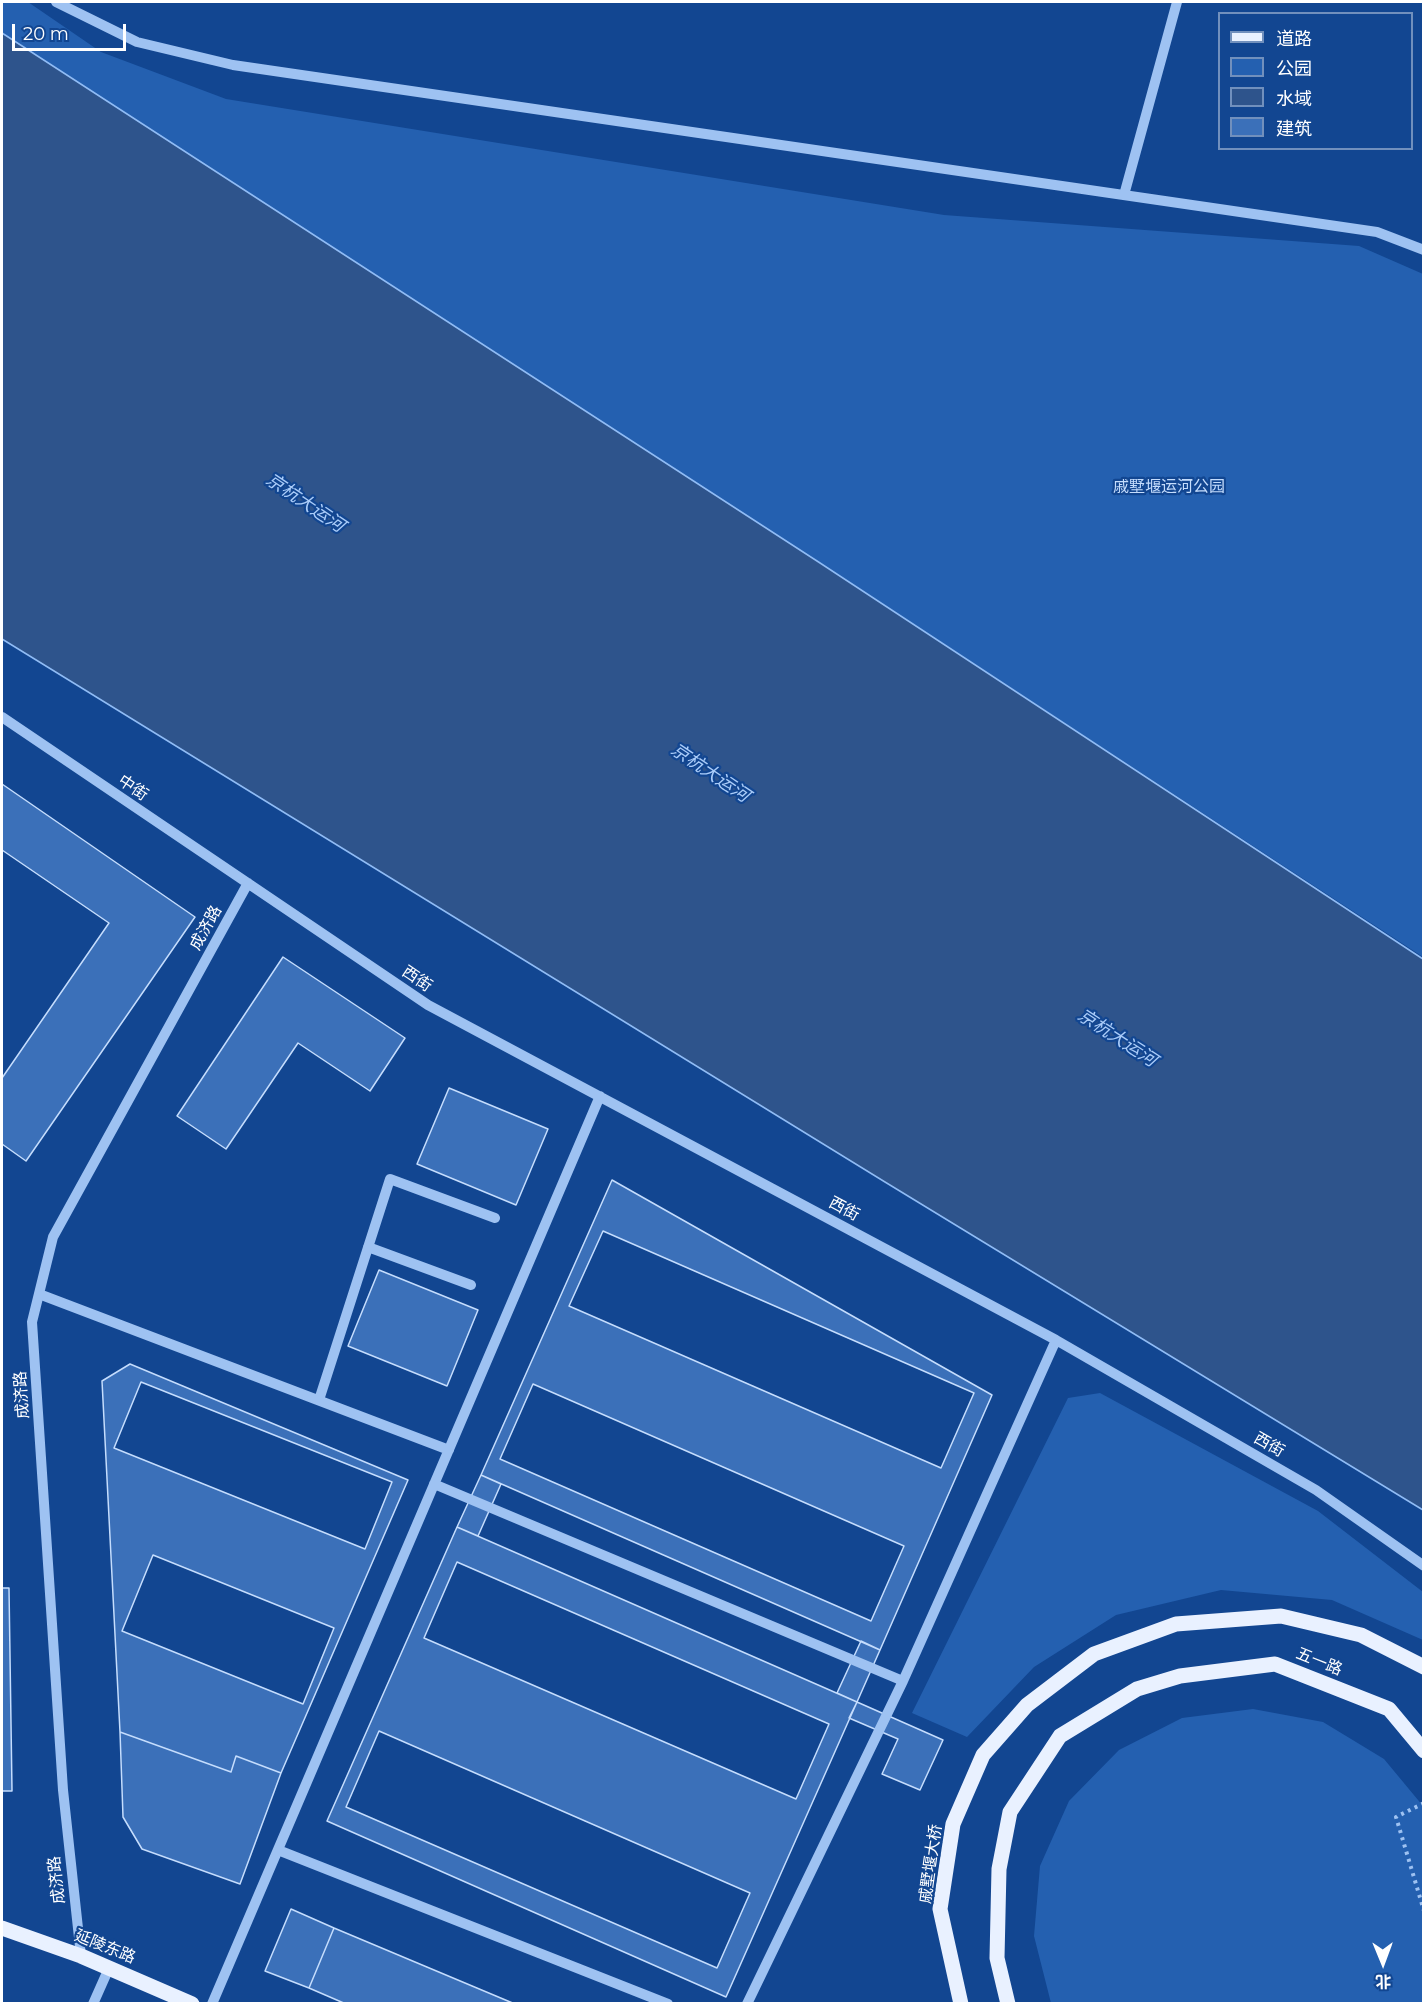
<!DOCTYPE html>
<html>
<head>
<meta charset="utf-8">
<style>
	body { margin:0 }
	#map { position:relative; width:1425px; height:2005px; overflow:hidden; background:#124691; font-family:Montserrat,"Noto Sans SC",sans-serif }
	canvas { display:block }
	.frame { position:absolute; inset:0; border:3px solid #fff; pointer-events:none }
	.legend { position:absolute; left:1218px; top:12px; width:195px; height:138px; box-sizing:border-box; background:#124691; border:2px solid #7190bd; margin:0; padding:8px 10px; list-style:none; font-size:18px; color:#fff }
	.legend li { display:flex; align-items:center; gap:12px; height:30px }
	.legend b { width:30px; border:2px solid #7190bd }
	.north { position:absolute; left:1353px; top:1933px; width:60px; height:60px; -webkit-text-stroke:4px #124691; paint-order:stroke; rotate:179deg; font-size:16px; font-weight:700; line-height:24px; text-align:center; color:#fff }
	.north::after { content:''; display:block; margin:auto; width:21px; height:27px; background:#fff; clip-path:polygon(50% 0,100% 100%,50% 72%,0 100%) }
	.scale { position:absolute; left:12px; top:24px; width:114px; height:27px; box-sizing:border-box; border:3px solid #fff; border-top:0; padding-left:8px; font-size:18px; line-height:21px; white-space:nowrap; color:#fff; -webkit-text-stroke:4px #124691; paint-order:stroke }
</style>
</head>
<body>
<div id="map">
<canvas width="1425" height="2005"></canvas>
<div class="frame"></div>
<ul class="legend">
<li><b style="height:8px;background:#e9f1ff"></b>道路</li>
<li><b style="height:16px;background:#2460b0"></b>公园</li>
<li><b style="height:16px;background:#2e548c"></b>水域</li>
<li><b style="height:16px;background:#3b70b9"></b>建筑</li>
</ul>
<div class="north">北</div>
<div class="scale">20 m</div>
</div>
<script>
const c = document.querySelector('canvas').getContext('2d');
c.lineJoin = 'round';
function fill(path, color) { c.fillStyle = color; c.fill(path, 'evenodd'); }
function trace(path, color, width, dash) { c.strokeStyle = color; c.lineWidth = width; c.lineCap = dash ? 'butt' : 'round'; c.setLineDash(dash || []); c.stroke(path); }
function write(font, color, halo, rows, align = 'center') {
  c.font = font + ' Montserrat,"Noto Sans SC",sans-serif'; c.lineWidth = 4.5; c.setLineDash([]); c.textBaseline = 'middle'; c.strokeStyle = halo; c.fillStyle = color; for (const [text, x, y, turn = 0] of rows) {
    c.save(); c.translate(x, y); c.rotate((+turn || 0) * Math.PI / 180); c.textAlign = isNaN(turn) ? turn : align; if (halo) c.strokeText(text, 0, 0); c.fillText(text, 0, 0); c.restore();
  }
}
fill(new Path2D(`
	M 2,2 L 28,2 L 101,52 L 226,99 L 944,215 L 1359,246 L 1423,274 L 1423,957 L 817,561 L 2,33 Z
	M 1100,1393 L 1318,1511 L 1423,1592 L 1423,1640 L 1332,1600 L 1221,1590 L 1116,1615 L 1034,1667 L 967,1737 L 912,1713 L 1068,1398 Z
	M 1253,1709 L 1323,1722 L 1384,1759 L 1423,1806 L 1423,2003 L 1051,2003 L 1034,1936 L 1040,1866 L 1069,1801 L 1119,1750 L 1182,1718 Z`), '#2460b0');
const water = new Path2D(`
	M 2,33 L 817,561 L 1423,959 L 1423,1510 L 885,1182 L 2,639 Z`);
fill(water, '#2e548c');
trace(water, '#90bcf5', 1.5);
const building = new Path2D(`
	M 2,784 L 195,917 L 26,1161 L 2,1144 L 2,1078 L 109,923 L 2,850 Z
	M 283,957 L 405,1038 L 370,1091 L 298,1043 L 226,1149 L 177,1116 Z
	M 449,1088 L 548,1129 L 516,1205 L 417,1164 Z
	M 612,1180 L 992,1395 L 880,1650 L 481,1475 Z
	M 603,1231 L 974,1393 L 941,1468 L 569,1306 Z
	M 379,1270 L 478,1310 L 447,1386 L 348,1346 Z
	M 130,1364 L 408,1480 L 281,1773 L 236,1756 L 231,1772 L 120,1732 L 102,1381 Z
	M 141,1382 L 392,1482 L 365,1549 L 114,1448 Z
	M 533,1384 L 904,1546 L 871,1621 L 500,1459 Z
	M 481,1475 L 501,1484 L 478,1536 L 457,1527 Z
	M 457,1527 L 857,1702 L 726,1997 L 327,1821 Z
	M 153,1555 L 334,1628 L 303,1704 L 122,1631 Z
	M 457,1562 L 829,1724 L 796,1799 L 424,1638 Z
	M 2,1588 L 9,1588 L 12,1791 L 2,1791 Z
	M 861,1641 L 880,1650 L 857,1702 L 837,1693 Z
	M 857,1702 L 943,1740 L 920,1790 L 882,1774 L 898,1739 L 849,1718 Z
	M 379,1731 L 750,1893 L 717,1968 L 346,1807 Z
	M 120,1732 L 231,1772 L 236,1756 L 281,1773 L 240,1884 L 142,1849 L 123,1817 Z
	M 291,1909 L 334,1928 L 309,1988 L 265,1971 Z
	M 334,1928 L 515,2004 L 346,2004 L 309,1988 Z`);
fill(building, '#3b70b9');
trace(building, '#c5ddfd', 1.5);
trace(new Path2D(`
	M 1424,1803 L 1396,1817 L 1424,1911`), '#9ec2f2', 4, [3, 4.5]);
trace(new Path2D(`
	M 56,2 L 137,42 L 233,65 L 1377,232 L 1424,250
	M 1124,195 L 1177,2
	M 2,717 L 428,1005 L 1056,1340 L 1316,1490 L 1424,1566
	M 368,1247 L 471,1285
	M 39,1294 L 449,1450
	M 319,1400 L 390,1179 L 495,1218
	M 434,1484 L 903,1681
	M 278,1850 L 668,2004
	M 81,1956 L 63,1790 L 32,1322 L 53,1237 L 248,883
	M 93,2004 L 109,1968
	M 212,2004 L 600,1096
	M 747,2004 L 903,1681 L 1056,1340`), '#9ec2f2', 10);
trace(new Path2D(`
	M 2,1928 L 81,1956 L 192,2004
	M 961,2004 L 940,1909 L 953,1824 L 983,1755 L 1027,1705 L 1094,1654 L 1176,1624 L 1281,1616 L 1361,1635 L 1424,1667
	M 1008,2004 L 997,1958 L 999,1869 L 1010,1812 L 1060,1736 L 1137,1689 L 1180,1676 L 1275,1664 L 1389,1709 L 1424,1751`), '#e9f1ff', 15);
write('16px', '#c5ddfd', '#124691', [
	["戚墅堰运河公园",1169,487]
]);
write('16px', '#fff', '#124691', [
	["中街",133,788,34],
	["成济路",206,928,-61],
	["西街",417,979,34],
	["西街",844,1209,28],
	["成济路",22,1395,-94],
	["西街",1269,1445,30],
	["五一路",1319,1662,22],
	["戚墅堰大桥",931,1864,-82],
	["成济路",57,1880,-96],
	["延陵东路",105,1947,22]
]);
write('italic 18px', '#aaccf9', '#124691', [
	["京杭大运河",305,503,34],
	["京杭大运河",710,773,34],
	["京杭大运河",1117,1038,33]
]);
</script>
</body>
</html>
